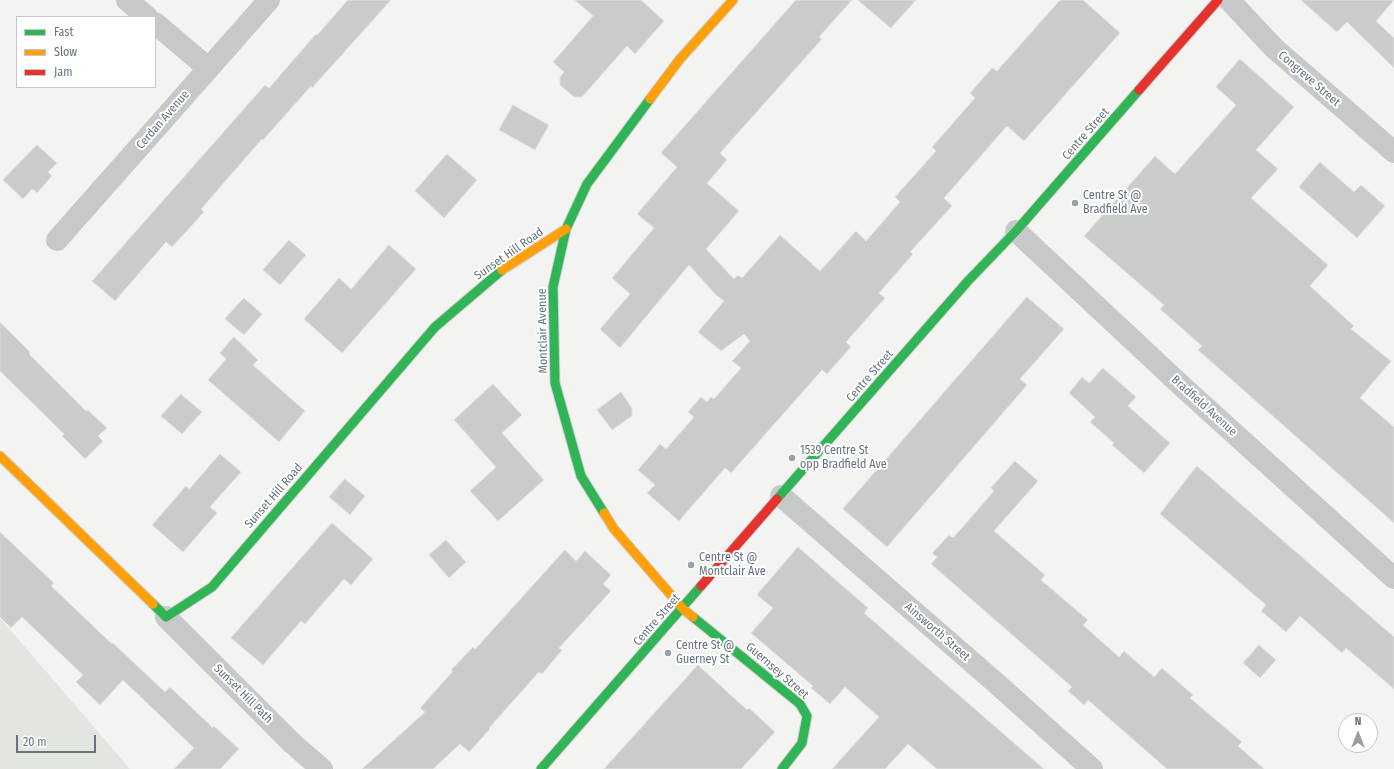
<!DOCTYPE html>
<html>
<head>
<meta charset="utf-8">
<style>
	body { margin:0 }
	#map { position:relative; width:1394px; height:769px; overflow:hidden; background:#f3f3f1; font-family:"Fira Sans Condensed",sans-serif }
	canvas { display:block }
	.legend { position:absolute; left:16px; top:16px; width:140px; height:72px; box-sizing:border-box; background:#fff; border:1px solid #c2c7cb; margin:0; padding:5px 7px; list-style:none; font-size:12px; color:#66747e }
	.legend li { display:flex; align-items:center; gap:8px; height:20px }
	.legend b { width:20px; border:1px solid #c2c7cb }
	.north { position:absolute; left:1338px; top:713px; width:40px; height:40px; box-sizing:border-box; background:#fff; border:1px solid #c2c7cb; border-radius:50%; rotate:0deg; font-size:11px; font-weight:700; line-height:16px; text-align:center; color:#66747e }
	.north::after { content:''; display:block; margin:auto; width:14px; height:18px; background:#97a0a6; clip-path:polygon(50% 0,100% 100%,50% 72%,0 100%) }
	.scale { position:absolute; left:16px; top:735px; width:80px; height:18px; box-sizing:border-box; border:2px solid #66747e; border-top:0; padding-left:5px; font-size:12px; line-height:14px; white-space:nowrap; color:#66747e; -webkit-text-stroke:3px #fff; paint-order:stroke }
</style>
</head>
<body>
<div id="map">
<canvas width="1394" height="769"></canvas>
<ul class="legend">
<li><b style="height:5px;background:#30b455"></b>Fast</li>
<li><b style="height:5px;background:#ff9f0a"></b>Slow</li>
<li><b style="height:5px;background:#e5322d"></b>Jam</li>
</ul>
<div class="north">N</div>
<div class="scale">20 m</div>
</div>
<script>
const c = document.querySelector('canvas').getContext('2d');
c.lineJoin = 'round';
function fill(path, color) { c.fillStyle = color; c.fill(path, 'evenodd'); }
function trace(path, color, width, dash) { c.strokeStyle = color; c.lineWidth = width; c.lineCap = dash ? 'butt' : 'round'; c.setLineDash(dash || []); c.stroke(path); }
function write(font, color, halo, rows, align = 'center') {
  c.font = font + ' "Fira Sans Condensed",sans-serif'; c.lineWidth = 4; c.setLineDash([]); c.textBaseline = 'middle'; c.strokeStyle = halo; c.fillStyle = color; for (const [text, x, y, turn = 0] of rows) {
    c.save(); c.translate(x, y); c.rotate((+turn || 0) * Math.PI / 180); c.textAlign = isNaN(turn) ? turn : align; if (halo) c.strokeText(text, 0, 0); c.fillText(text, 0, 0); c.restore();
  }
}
fill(new Path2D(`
	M 0,618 L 130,769 L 0,769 Z`), '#e2e5e0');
const building = new Path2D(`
	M 348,0 L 391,0 L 312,88 L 311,86 L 263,140 L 262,139 L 201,209 L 204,212 L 172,247 L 166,242 L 115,301 L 92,281 L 265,85 L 269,88 L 316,34 L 317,35 Z
	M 575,0 L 641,0 L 664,21 L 635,54 L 627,46 L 582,97 L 574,97 L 560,85 L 560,77 L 564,72 L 553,62 L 593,16 Z
	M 796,0 L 852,0 L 819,37 L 822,39 L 720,153 L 727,160 L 707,183 L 739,211 L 706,249 L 734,279 L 738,275 L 742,278 L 780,235 L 820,271 L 856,231 L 866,241 L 900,202 L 895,197 L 936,151 L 932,147 L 975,98 L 970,93 L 992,68 L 997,71 L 1060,0 L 1083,0 L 1120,33 L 1024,141 L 1007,126 L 944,198 L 952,206 L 910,252 L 913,254 L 879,293 L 885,298 L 846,342 L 851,347 L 827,374 L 822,370 L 731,473 L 725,468 L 679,521 L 647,493 L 655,485 L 638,470 L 660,444 L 666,449 L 694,417 L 688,412 L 701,397 L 707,402 L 711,397 L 714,399 L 741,368 L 732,361 L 750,341 L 744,334 L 721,351 L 698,332 L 724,301 L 716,295 L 689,265 L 620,348 L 600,329 L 630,294 L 612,278 L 654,228 L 637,214 L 677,167 L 661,153 Z
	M 858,0 L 916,0 L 891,28 Z
	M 1301,0 L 1394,0 L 1376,21 L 1394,38 L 1394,68 L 1347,22 L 1337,32 Z
	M 1240,59 L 1294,107 L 1256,150 L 1278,169 L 1251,198 L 1328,265 L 1310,286 L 1354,326 L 1351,329 L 1391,361 L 1360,398 L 1394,427 L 1394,523 L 1198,350 L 1202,346 L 1160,309 L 1164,305 L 1084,236 L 1155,156 L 1175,174 L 1236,105 L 1216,87 Z
	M 513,105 L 549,125 L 535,150 L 499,130 Z
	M 37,145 L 57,163 L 48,172 L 52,176 L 37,193 L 32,189 L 23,199 L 3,180 Z
	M 447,154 L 477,180 L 444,218 L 415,191 Z
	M 1320,162 L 1354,192 L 1361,185 L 1385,206 L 1357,238 L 1299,187 Z
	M 289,240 L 306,255 L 280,285 L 263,270 Z
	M 389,245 L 416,269 L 342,353 L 304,319 L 339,278 L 351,289 Z
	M 1027,297 L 1064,329 L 1020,379 L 1027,385 L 887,547 L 843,509 Z
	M 244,298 L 262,314 L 244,335 L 225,319 Z
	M 0,322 L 30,352 L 29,354 L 86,411 L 88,410 L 107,428 L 98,436 L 103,441 L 85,459 L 62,436 L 64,434 L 0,371 Z
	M 234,337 L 258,360 L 253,365 L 305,411 L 279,442 L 208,380 L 226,359 L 220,353 Z
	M 1103,368 L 1136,397 L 1128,406 L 1170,443 L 1144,473 L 1112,445 L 1114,443 L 1090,422 L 1095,417 L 1069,393 L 1082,377 L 1089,383 Z
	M 493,384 L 522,415 L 502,433 L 544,480 L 498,521 L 470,491 L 496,467 L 454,420 Z
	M 621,392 L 632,408 L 632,416 L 612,430 L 597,410 Z
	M 181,394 L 202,412 L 182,434 L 161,416 Z
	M 220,454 L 241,472 L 210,507 L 217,513 L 183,552 L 152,525 L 186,486 L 189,489 Z
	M 1015,461 L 1038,481 L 994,531 L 1045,575 L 1041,580 L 1088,620 L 1083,625 L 1119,657 L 1124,651 L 1154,677 L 1162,668 L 1193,695 L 1190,698 L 1242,742 L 1238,746 L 1264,769 L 1167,769 L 1088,700 L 1084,705 L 1068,691 L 1072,687 L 931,564 L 937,557 L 932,553 L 949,535 L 953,538 L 994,491 L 991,488 Z
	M 1197,466 L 1394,637 L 1394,689 L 1346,648 L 1342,653 L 1300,616 L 1286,632 L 1261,611 L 1266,605 L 1160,514 Z
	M 345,479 L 365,496 L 350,515 L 329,497 Z
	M 332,523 L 373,559 L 351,585 L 344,579 L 305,624 L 301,621 L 263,665 L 231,638 Z
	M 0,532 L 54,583 L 51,586 L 112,644 L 113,643 L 165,692 L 170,687 L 213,728 L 214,726 L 239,749 L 220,769 L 174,769 L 194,748 L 123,680 L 100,705 L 76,682 L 83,675 L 22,617 L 11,628 L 0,617 Z
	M 446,540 L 466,562 L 449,578 L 429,555 Z
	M 798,547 L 868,608 L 864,613 L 1044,769 L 937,769 L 908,744 L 885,769 L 832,769 L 879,717 L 845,687 L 830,704 L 811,688 L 813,686 L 751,633 L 773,608 L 757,595 Z
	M 565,550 L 576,561 L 585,551 L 611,575 L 603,584 L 611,591 L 559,648 L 562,650 L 542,674 L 539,672 L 489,728 L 490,729 L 469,752 L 460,744 L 433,769 L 362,769 L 425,712 L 420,708 L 453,671 L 451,670 L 473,647 L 475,649 Z
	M 1259,645 L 1276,660 L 1260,678 L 1243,663 Z
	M 698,665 L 747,710 L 749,708 L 775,732 L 741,769 L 604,769 Z`);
fill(building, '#cacbcb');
trace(building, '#e2e2e1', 1);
const fast = new Path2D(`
	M 777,499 L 968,281 L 1016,231 L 1139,90
	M 604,513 L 581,476 L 555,383 L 553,287 L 566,229 L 587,184 L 650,99
	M 153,604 L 166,617 L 212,587 L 435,327 L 502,270
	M 693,617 L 800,704 L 807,716 L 802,743 L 782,769
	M 541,769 L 701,586`);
const slow = new Path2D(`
	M 650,99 L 680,59 L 733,0
	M 502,270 L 566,229
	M 0,456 L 153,604
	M 604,513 L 614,529 L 683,609 L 693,617`);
const jam = new Path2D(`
	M 1139,90 L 1218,0
	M 701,586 L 777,499`);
trace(fast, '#d0d0d0', 11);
trace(slow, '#d0d0d0', 11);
trace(jam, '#d0d0d0', 11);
trace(new Path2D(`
	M 127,0 L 147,17
	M 1229,0 L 1274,48 L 1394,152
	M 155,23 L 208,68
	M 1016,231 L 1184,388 L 1394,578
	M 57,240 L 269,0
	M 781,496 L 996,683 L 1092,769
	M 166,617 L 292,743 L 322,769`), '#c7c8c9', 22);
trace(fast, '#30b455', 9);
trace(slow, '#ff9f0a', 9);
trace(jam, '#e5322d', 9);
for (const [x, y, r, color] of [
	[1075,203,4,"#97a0a6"],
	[792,458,4,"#97a0a6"],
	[691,565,4,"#97a0a6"],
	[668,653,4,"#97a0a6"]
]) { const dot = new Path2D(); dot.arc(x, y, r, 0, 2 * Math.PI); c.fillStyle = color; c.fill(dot); trace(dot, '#fff', 1.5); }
write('12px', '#66747e', '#fff', [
	["Congreve Street",1309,79,41],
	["Cerdan Avenue",163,120,-49],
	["Centre Street",1086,134,-49],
	["Sunset Hill Road",509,254,-35],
	["Montclair Avenue",543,331,-91],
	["Centre Street",870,376,-49],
	["Bradfield Avenue",1204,406,42],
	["Sunset Hill Road",274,496,-49],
	["Centre Street",657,620,-49],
	["Ainsworth Street",937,632,41],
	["Guernsey Street",777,671,41],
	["Sunset Hill Path",243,694,45]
]);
write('12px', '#66747e', '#fff', [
	["Centre St @",1083,196],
	["Bradfield Ave",1083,210],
	["1539 Centre St",800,451],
	["opp Bradfield Ave",800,465],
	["Centre St @",699,558],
	["Montclair Ave",699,572],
	["Centre St @",676,646],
	["Guerney St",676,660]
], 'left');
</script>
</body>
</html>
